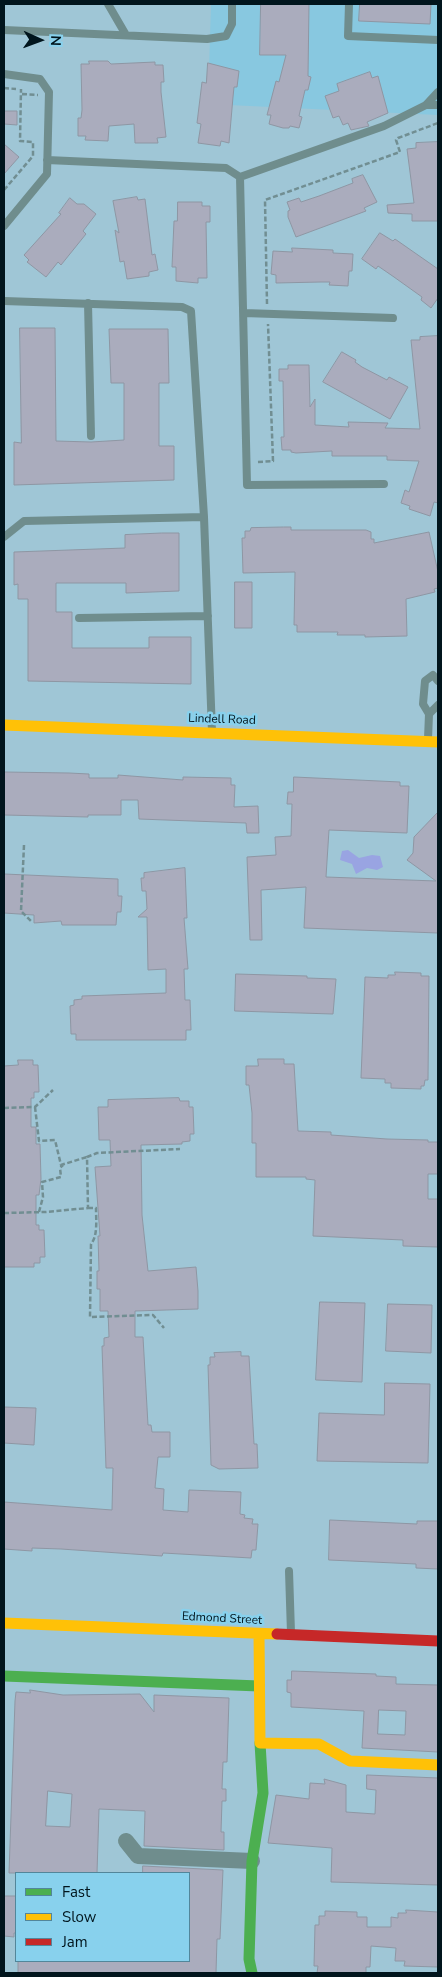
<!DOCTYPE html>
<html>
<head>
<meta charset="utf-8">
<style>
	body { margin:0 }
	#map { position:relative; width:442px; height:1977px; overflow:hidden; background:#9fc6d6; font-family:"Nunito Sans",sans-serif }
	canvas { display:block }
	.frame { position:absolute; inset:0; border:5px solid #01151d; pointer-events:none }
	.legend { position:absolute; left:15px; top:1872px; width:175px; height:90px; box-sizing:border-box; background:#88d1ed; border:1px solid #52869a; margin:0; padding:6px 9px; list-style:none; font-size:15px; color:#01151d }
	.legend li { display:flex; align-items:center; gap:10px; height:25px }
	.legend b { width:25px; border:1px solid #52869a }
	.north { position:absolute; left:15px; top:15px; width:50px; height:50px; -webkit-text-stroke:4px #88d1ed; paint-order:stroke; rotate:92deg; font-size:14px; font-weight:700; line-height:20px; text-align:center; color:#01151d }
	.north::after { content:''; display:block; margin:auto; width:18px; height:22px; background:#01151d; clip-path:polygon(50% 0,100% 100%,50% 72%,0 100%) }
</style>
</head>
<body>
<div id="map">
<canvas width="442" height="1977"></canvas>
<div class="frame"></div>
<ul class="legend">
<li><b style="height:6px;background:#4caf50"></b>Fast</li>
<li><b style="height:6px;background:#ffc107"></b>Slow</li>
<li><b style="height:6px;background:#c62828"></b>Jam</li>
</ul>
<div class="north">N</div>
</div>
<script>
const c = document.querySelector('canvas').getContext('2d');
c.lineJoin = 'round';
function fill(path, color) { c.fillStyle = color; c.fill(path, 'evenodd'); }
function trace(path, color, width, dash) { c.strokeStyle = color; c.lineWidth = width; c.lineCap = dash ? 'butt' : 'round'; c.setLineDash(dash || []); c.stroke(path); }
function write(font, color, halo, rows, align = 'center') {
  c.font = font + ' "Nunito Sans",sans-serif'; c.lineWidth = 5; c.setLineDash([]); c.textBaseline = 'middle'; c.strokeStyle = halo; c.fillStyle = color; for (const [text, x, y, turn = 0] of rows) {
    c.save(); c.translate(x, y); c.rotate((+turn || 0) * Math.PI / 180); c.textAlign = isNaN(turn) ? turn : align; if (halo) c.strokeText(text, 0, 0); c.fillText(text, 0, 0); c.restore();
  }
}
fill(new Path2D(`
	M 211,4 L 438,4 L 438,115 L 208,104 Z`), '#88c8e0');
fill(new Path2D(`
	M 348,850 L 359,858 L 372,855 L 380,856 L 383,867 L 377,870 L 367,868 L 356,874 L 352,864 L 340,860 L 342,851 Z`), '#99a4e2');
const building = new Path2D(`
	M 261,4 L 309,4 L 308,76 L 311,77 L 308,90 L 305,90 L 299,116 L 302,117 L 299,128 L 290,126 L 289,128 L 283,128 L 269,124 L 271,115 L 267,115 L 276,81 L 279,82 L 286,55 L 260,55 Z
	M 360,4 L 431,4 L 430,24 L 359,21 Z
	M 89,61 L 108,61 L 111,64 L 155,62 L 155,65 L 163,65 L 164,82 L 161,82 L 161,92 L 166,137 L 157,138 L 158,143 L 135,143 L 134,124 L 109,126 L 108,141 L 85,140 L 86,136 L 78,136 L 78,118 L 81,118 L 82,110 L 81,64 L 89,64 Z
	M 208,63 L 239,71 L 237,87 L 234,87 L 233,97 L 229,143 L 221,141 L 220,146 L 198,143 L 201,124 L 197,123 L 202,82 L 206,83 Z
	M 370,72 L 372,78 L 378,76 L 388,113 L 367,122 L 369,126 L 351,130 L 348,123 L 343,125 L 339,116 L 333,118 L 325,96 L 339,91 L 337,84 Z
	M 4,111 L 17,111 L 17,125 L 4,124 Z
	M 438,142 L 438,221 L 412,221 L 412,214 L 388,213 L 387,205 L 414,203 L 407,149 L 416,148 L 416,143 Z
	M 4,144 L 19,157 L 4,174 Z
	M 363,175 L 377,202 L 364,208 L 366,211 L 296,237 L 288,217 L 288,211 L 290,210 L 287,202 L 299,198 L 301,202 L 319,196 L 353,183 L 352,179 Z
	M 137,197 L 138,200 L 145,199 L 152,255 L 155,254 L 158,270 L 149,272 L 149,276 L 127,279 L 124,261 L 120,262 L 115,230 L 119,233 L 113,201 Z
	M 70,198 L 77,204 L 84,204 L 96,214 L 83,231 L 86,234 L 61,265 L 58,262 L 46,277 L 27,262 L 29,260 L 24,255 L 61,214 L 59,213 Z
	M 178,202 L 202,202 L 202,206 L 210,206 L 210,222 L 206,222 L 207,278 L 198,278 L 198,283 L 176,281 L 176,267 L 172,267 L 174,221 L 177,221 Z
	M 380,233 L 393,241 L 395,239 L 438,269 L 438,298 L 431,308 L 421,300 L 422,297 L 394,277 L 378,266 L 376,269 L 362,259 Z
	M 292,248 L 333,250 L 333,253 L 353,254 L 352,271 L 349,271 L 348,286 L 329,285 L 330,282 L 321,282 L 276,283 L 276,275 L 271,274 L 273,251 L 292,252 Z
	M 20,328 L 55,328 L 56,441 L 91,442 L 124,440 L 124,383 L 111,383 L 109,329 L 168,329 L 169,383 L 159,383 L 159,446 L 174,446 L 174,480 L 14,485 L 14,442 L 21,443 Z
	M 438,336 L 438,503 L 434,502 L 430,516 L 409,509 L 410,506 L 401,503 L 405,490 L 409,492 L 419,461 L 387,460 L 387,456 L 332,456 L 332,451 L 296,453 L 291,452 L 291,450 L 282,450 L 281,437 L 284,437 L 283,381 L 279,381 L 279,369 L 288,369 L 288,365 L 309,365 L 310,407 L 315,399 L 315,425 L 349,427 L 348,422 L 388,423 L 385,428 L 420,429 L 411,340 L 420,340 L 420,337 Z
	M 342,352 L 356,360 L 355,362 L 362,367 L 387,380 L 389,377 L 408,387 L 390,419 L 323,382 Z
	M 284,527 L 291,527 L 291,530 L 366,530 L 371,532 L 371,539 L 374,539 L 374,543 L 429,532 L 438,572 L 438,588 L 434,589 L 435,592 L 406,599 L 407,636 L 365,637 L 365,635 L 337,635 L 338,632 L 297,632 L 297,625 L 294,625 L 295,572 L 243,573 L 242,538 L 245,538 L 245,531 L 250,531 L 251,528 Z
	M 162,533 L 179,533 L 179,591 L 126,593 L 126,583 L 56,583 L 56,612 L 72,612 L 72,648 L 149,648 L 149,637 L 191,637 L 191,684 L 28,681 L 28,599 L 18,599 L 18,584 L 14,585 L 14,552 L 125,548 L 125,535 Z
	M 235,582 L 252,582 L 252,628 L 235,628 Z
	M 4,772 L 69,773 L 89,774 L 89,778 L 118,778 L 118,775 L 183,780 L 183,777 L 231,778 L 231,785 L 235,785 L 234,807 L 258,806 L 259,833 L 247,833 L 246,823 L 139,819 L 138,800 L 121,800 L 121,815 L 88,815 L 88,817 L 4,815 Z
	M 294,777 L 400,782 L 400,786 L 409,786 L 407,833 L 329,830 L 326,877 L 436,881 L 407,860 L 413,853 L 414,837 L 438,812 L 438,933 L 304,928 L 306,887 L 261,890 L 262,940 L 250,940 L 247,857 L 276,855 L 275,837 L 291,836 L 292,804 L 287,804 L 288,792 L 293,792 Z
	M 185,868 L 187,918 L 184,918 L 188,969 L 184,969 L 185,1000 L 190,1000 L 191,1030 L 186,1030 L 186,1040 L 76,1040 L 76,1034 L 71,1034 L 70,1006 L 74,1005 L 74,1000 L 82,999 L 82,996 L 166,993 L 166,969 L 148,970 L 147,917 L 138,917 L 147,909 L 146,891 L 142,891 L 141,878 L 144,878 L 144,873 Z
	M 4,874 L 118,879 L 118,896 L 122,896 L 121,912 L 117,912 L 116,925 L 62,925 L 61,921 L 34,923 L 34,915 L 4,913 Z
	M 395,972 L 421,973 L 421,976 L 429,976 L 428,1080 L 425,1080 L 424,1086 L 421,1086 L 421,1089 L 391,1088 L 391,1083 L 385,1083 L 385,1079 L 361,1078 L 365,977 L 388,978 L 388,975 L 395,975 Z
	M 236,974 L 307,976 L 307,978 L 336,979 L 333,1014 L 235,1011 Z
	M 258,1059 L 284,1059 L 284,1064 L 294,1064 L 298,1131 L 331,1132 L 331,1135 L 387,1139 L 428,1140 L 428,1142 L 438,1142 L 438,1174 L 428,1174 L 428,1199 L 438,1199 L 438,1247 L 403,1246 L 403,1240 L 313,1236 L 315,1180 L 306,1179 L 306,1177 L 256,1177 L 256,1143 L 252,1143 L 252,1113 L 249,1085 L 246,1085 L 246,1066 L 258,1066 Z
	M 18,1060 L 33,1060 L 33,1065 L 38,1065 L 39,1092 L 34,1092 L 34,1098 L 31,1098 L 31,1127 L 36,1127 L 36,1144 L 40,1144 L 41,1179 L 39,1195 L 36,1195 L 36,1225 L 39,1225 L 39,1230 L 44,1230 L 45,1257 L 40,1257 L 40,1263 L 34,1263 L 34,1267 L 4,1267 L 4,1066 L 18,1065 Z
	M 179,1098 L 180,1101 L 189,1101 L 189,1107 L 193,1107 L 194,1134 L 190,1134 L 190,1141 L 182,1142 L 182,1144 L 141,1145 L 142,1215 L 148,1271 L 196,1267 L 198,1291 L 198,1309 L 135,1311 L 135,1337 L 143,1337 L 148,1425 L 151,1425 L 152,1432 L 170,1432 L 170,1457 L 158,1457 L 155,1488 L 164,1489 L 163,1510 L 188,1512 L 189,1490 L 241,1492 L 240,1514 L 245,1515 L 244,1518 L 253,1519 L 252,1524 L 258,1524 L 256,1550 L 252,1550 L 251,1558 L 163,1553 L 162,1556 L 61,1549 L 32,1548 L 32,1551 L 4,1549 L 4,1502 L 112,1510 L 113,1468 L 106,1468 L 102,1346 L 104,1346 L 104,1338 L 109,1337 L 108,1311 L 100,1311 L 100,1289 L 97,1289 L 97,1271 L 99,1271 L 98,1236 L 100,1236 L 95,1167 L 111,1166 L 110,1140 L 99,1140 L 98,1107 L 108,1107 L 108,1100 Z
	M 320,1302 L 365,1303 L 362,1382 L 316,1380 Z
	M 388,1304 L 432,1305 L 431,1353 L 386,1351 Z
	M 241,1352 L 241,1356 L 249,1356 L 254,1444 L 257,1444 L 258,1468 L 219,1469 L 211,1465 L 208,1365 L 210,1365 L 210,1357 L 215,1357 L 214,1353 Z
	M 385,1383 L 430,1384 L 428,1463 L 317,1461 L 319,1413 L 384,1415 Z
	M 4,1407 L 36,1408 L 34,1445 L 4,1443 Z
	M 330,1520 L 417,1524 L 417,1521 L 438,1521 L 438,1569 L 416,1568 L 416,1564 L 329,1560 Z
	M 292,1671 L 376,1674 L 376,1676 L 396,1677 L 396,1684 L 438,1685 L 438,1752 L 362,1748 L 364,1711 L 291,1707 L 291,1693 L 287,1692 L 287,1680 L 291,1680 ZM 379,1710 L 406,1711 L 405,1735 L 378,1734 Z
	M 30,1690 L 63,1695 L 140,1694 L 154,1712 L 154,1695 L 229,1698 L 227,1762 L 223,1762 L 222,1789 L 226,1789 L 226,1801 L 222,1801 L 221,1832 L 224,1832 L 224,1850 L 144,1846 L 145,1811 L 99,1809 L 97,1873 L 9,1873 L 15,1701 L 16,1692 L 30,1693 ZM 48,1791 L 72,1794 L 70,1827 L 46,1826 Z
	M 367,1775 L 438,1778 L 438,1885 L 331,1882 L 332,1848 L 268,1843 L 276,1795 L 309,1799 L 310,1783 L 325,1784 L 324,1779 L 346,1785 L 346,1812 L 375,1814 L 376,1790 L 367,1789 Z
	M 143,1866 L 223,1870 L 220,1939 L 217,1939 L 216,1973 L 18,1973 L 18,1961 L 189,1961 L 189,1873 L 143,1873 Z
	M 4,1896 L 16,1896 L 16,1933 L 14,1933 L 14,1937 L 4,1936 Z
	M 406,1910 L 438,1912 L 438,1967 L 404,1966 L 405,1961 L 395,1961 L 396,1948 L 371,1946 L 370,1967 L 366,1967 L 366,1973 L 317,1973 L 318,1966 L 314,1966 L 315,1925 L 319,1925 L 319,1916 L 325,1916 L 325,1911 L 357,1912 L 357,1917 L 367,1917 L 367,1927 L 391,1927 L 391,1917 L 398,1918 L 398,1913 L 406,1913 Z`);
fill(building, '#aaacbd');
trace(building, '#8e96a3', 1);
trace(new Path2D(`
	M 4,88 L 16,89
	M 22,94 L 38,95
	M 4,190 L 33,156 L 33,142 L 20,141 L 21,89
	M 267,304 L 265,200 L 400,152 L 396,140 L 398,138 L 438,123
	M 258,462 L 273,461 L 268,324
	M 24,845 L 21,911 L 31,921
	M 35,1107 L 39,1141 L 55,1140 L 61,1165 L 87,1157
	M 4,1108 L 35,1107 L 53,1090
	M 88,1208 L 96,1208 C 96,1219 98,1236 91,1244 L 90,1317 L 153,1315 L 164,1328
	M 39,1212 L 43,1197 L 42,1182 L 61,1177 L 60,1168 L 63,1165
	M 4,1213 L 46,1212 L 88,1208 L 87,1157 L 97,1153 L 180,1149`), '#718e92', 2.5, [5, 2.5]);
trace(new Path2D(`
	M 108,4 L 126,35
	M 349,4 L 348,36 L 438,40
	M 4,30 L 207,39 L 226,36 L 232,24 L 232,4
	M 4,74 L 40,79 L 49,92 L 47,174 L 4,226
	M 426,105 L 438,105
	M 47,160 L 226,168 L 240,177 L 384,126 L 426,105 L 438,92
	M 240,177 L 247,485 L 384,484
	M 4,301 L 182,307 L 191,311 L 204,517 L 212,732
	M 88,303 L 91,436
	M 244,313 L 393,318
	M 4,537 L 24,521 L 204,517
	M 79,618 L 208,616
	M 429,714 L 438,705
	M 428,739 L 429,714 L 423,704 L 425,681 L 433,675 L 438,681
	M 289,1571 L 291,1633`), '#6f8d8d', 8);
trace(new Path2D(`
	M 126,1841 L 138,1856 L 252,1861`), '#6f8d8d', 16);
trace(new Path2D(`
	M 4,1676 L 259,1686
	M 252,1973 L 249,1959 L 252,1861 L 263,1793 L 260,1743`), '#4caf50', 11);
trace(new Path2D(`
	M 4,725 L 438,742
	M 4,1623 L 277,1634
	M 259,1634 L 260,1743 L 319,1744 L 350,1761 L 438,1765`), '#ffc107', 11);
trace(new Path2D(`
	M 277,1634 L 438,1641`), '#c62828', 11);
write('12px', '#01151d', '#88d1ed', [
	["Lindell Road",222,720,2],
	["Edmond Street",222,1619,3]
]);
</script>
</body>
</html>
